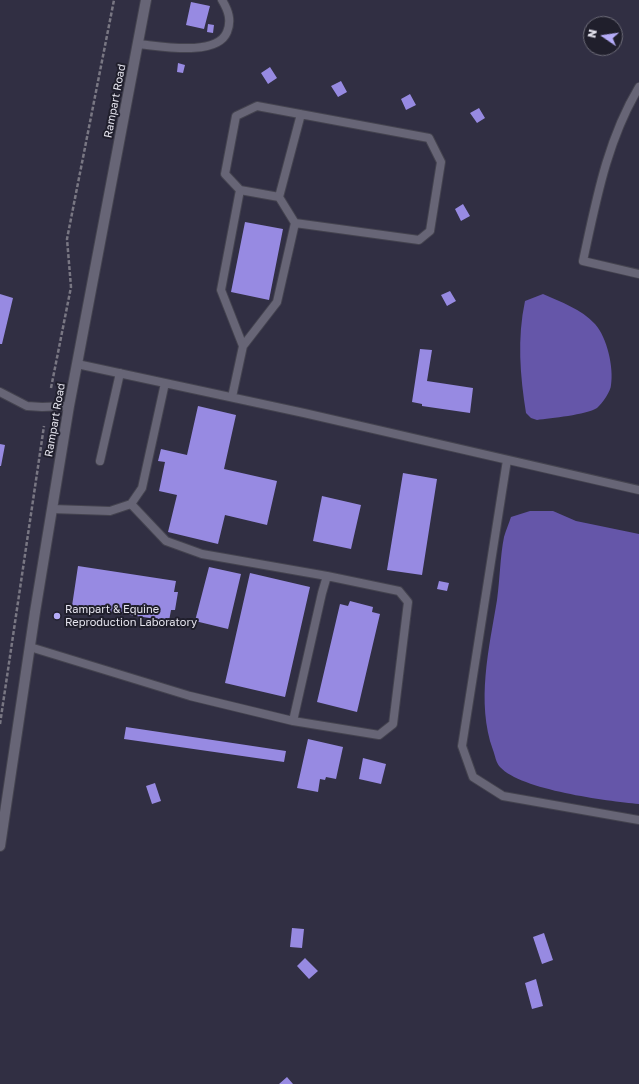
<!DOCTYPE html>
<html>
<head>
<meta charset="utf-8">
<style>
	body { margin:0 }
	#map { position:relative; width:639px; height:1084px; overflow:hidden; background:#2a2836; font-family:"Golos Text",sans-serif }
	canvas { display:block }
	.north { position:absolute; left:583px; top:16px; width:40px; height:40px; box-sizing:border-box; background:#201f2c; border:1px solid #6e6d79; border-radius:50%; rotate:283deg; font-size:11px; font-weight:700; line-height:16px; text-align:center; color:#e3e2ec }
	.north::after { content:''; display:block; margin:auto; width:14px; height:18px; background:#b5acf8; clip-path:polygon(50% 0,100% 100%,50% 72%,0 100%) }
</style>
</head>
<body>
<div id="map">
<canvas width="639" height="1084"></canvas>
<div class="north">N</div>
</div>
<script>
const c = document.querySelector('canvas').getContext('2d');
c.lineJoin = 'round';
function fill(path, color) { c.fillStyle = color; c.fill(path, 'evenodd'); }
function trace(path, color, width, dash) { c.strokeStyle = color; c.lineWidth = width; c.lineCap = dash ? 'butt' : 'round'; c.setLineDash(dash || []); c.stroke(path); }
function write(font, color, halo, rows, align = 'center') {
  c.font = font + ' "Golos Text",sans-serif'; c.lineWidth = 4; c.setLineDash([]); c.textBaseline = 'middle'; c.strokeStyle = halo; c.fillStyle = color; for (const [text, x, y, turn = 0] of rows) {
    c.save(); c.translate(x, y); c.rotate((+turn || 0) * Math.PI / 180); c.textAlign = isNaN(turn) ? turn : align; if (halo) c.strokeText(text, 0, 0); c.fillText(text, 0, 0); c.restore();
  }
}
fill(new Path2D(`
	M 0,0 L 639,0 L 639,1084 L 0,1084 ZM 591,24 L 615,24 L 615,48 L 591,48 Z`), '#312f43');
fill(new Path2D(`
	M 543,294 C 561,302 581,309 595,324 C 607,337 614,368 611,385 C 611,391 602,404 597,408 C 586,415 551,418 537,420 L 531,418 L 526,413 C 520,376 517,338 525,301 Z
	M 530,511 L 553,511 L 576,521 L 639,534 L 639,804 C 607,801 521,790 500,767 C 496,763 495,755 493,750 C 476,702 489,649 497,600 C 500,579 500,557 504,537 C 506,530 509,523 511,517 Z`), '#6556a9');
fill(new Path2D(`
	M 191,2 L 210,6 L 204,29 L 186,25 Z
	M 208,24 L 214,25 L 213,33 L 207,32 Z
	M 178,63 L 185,65 L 183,73 L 177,72 Z
	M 270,67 L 277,78 L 268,84 L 261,73 Z
	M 341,81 L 347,92 L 338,97 L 331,86 Z
	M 410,94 L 416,105 L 406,110 L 401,99 Z
	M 479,108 L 485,118 L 477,123 L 470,113 Z
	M 463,204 L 470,216 L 461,221 L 455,209 Z
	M 245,222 L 283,229 L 269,300 L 231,292 Z
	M 450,291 L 456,301 L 447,306 L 441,295 Z
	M 0,294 L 13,298 L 2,344 L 0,344 Z
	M 420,349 L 432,350 L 427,381 L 473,388 L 470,413 L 422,406 L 422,404 L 412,402 Z
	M 198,406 L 236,415 L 224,469 L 277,481 L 267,525 L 225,515 L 218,544 L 168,532 L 177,495 L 159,491 L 165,462 L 158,461 L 161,449 L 187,455 Z
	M 0,444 L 5,445 L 1,466 L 0,466 Z
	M 403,473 L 437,479 L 422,575 L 387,570 Z
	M 322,496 L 361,505 L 351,549 L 313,541 Z
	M 78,566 L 176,581 L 174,592 L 178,592 L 175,610 L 171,610 L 169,621 L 72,606 Z
	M 209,567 L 241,574 L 228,629 L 195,621 Z
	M 250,573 L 310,587 L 285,697 L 225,683 Z
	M 439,581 L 449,583 L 447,591 L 437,589 Z
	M 350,601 L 373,607 L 372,612 L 380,614 L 357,712 L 317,702 L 340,604 L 348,606 Z
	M 126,727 L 286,751 L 284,762 L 124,739 Z
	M 308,739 L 343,747 L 336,779 L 326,777 L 325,780 L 320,779 L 318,792 L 297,788 Z
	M 363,758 L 386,764 L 381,784 L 359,779 Z
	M 155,783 L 161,801 L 152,804 L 146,786 Z
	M 292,928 L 304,929 L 302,948 L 290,947 Z
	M 544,933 L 553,960 L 542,964 L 533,937 Z
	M 305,958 L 318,971 L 309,979 L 297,966 Z
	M 536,979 L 543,1006 L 532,1009 L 525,983 Z
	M 287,1077 L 293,1084 L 279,1084 Z`), '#978ae2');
const lane = new Path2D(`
	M 138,44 C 160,46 217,57 227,32 C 232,20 228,10 222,0
	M 639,87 C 607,140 596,201 583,261 L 639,274
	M 240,190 L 225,174 L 236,116 L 257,106 L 429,138 L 441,162 L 430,231 L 419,240 L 295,223
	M 279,197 L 301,114
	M 77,364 L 304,413 L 639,490
	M 0,392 L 27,406 L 42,407 L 69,406
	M 232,397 L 243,346 L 221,290 L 240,190 L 279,197 L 295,223 L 277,302 L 243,346
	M 507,460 L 462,746 L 473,777 L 503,796 L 639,820
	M 100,461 L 120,373
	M 131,504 L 166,541 L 202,554 L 327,576
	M 52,509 L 110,511 L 131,504 L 142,488 L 165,383
	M 30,647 L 190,696 L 293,721 L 379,735 L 393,724 L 408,602 L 399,591 L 327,576 L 322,593 L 293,721`);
const street = new Path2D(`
	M 0,846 L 35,612 L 69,406 L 146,0`);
trace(lane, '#44434f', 10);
trace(street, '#44434f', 12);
trace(new Path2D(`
	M 51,388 L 71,287 L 67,239 L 114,0
	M 0,724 L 44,426`), '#797783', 2.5, [4, 2]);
trace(lane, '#676576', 8);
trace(street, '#676576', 10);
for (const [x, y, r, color] of [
	[57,616,4,"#b5acf8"]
]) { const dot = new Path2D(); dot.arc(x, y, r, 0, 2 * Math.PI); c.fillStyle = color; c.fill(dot); trace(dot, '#201f2c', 1.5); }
write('11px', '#e3e2ec', '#201f2c', [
	["Rampart Road",115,101,-79],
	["Rampart Road",55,420,-80]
]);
write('11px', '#e3e2ec', '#201f2c', [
	["Rampart & Equine",65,610],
	["Reproduction Laboratory",65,623]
], 'left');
</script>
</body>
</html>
